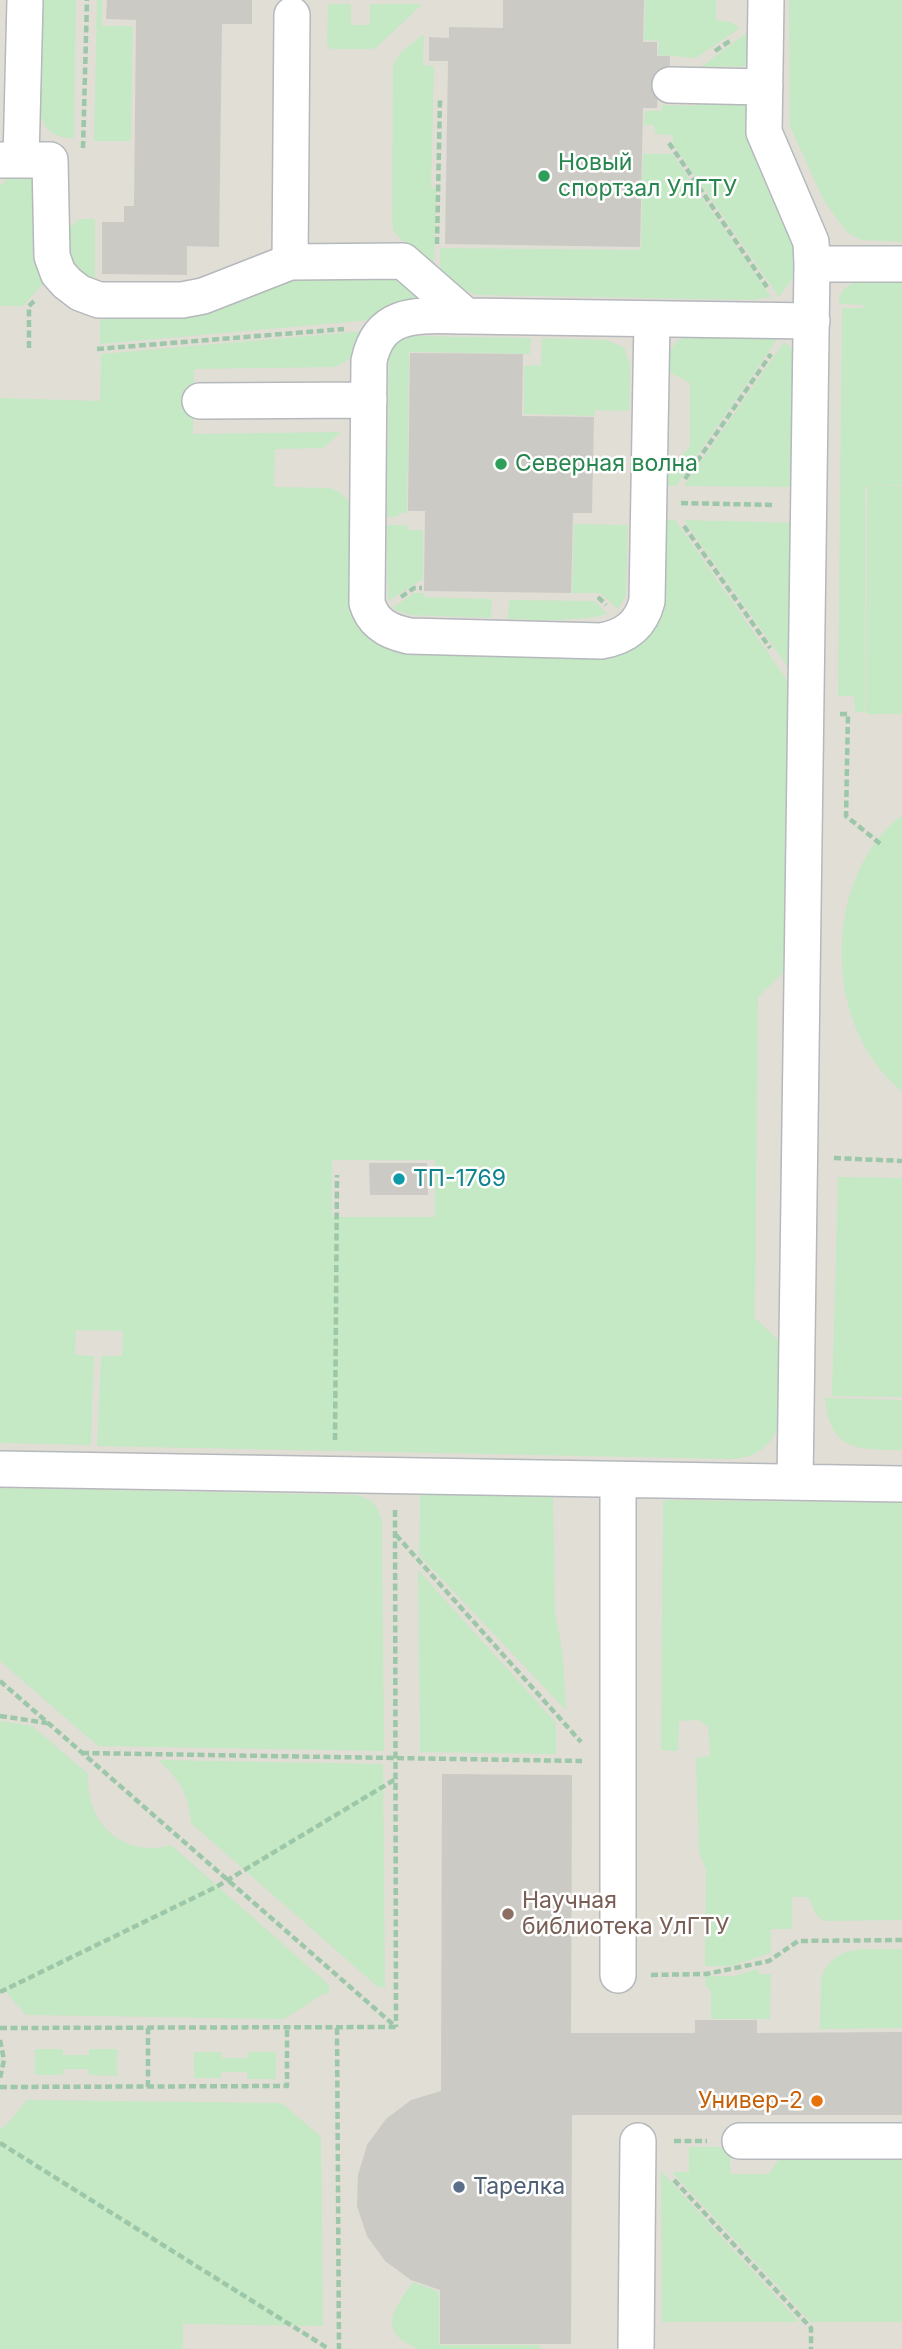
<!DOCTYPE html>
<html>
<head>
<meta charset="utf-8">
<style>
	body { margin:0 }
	canvas { display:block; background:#f1efe8 }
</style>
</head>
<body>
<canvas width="902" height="2349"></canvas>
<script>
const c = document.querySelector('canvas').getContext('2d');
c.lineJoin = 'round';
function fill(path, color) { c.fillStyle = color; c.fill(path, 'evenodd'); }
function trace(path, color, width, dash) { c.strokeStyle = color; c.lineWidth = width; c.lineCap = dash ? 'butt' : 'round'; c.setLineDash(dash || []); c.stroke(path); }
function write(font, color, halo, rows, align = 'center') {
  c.font = font + ' Inter,sans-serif'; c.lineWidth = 5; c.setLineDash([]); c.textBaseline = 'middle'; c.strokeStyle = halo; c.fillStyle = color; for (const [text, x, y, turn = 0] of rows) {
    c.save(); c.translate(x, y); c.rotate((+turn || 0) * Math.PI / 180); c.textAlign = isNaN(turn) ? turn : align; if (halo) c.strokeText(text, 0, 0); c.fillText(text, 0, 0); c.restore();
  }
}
fill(new Path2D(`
	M 0,0 L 902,0 L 902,2349 L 0,2349 Z`), '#e1ded6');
fill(new Path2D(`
	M 45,0 L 76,0 L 74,138 C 55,138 44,131 40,113 L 42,7 Z
	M 97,0 L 102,0 L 102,26 L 133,26 L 131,141 L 94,141 Z
	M 645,0 L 716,0 L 716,20 L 730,22 L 740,28 L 696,58 L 658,55 L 659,41 L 644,40 Z
	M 789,0 L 902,0 L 902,242 L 862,240 L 855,237 L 846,231 L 824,201 L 790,126 Z
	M 328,4 L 351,4 L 351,25 L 370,25 L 370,4 L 422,4 L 377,47 L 371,49 L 332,49 L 327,45 Z
	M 746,33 L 748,36 L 752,66 L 701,67 Z
	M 424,34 L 423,65 L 434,66 L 431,188 L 436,188 L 434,271 L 394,232 L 392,223 L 393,65 L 401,52 Z
	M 696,99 L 752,100 L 799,234 L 796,274 L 779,297 L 673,144 L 673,135 L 655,134 L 654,125 L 644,125 L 645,111 L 662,111 L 662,105 L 696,106 Z
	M 643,154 L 672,154 L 771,297 L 753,300 L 477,295 L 460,288 L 440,269 L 440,248 L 641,250 Z
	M 15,171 L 34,173 L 48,278 L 23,306 L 0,306 L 0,186 Z
	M 80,219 L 95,219 L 95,288 L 66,263 L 66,230 Z
	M 395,277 L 428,301 L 371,320 L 100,344 L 100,321 L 123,311 L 278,278 Z
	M 862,281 L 902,281 L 902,485 L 865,486 L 865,712 L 855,712 L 854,696 L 838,696 L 842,308 L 863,308 L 864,305 L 839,304 C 839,288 849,284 862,281 Z
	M 365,331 L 351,358 L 336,367 L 194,369 L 193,434 L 341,432 L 323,448 L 275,449 L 274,487 L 330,488 L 338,491 L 351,503 L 358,620 L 620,650 L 664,520 L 675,520 L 796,693 L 793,963 L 758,997 L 755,1318 L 784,1346 C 784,1380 792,1438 752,1455 C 746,1458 737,1458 731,1459 L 97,1446 L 101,1356 L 122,1356 L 123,1331 L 76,1330 L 75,1355 L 94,1356 L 91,1445 L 0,1443 L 0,398 L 100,401 L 101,354 ZM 332,1160 L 435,1160 L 435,1217 L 332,1217 Z
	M 410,336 L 531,338 L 530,354 L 409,352 L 407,513 L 399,513 L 399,516 L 387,517 L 389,357 L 395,343 Z
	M 685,336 L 770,336 L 778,338 L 676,486 L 665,486 L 665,474 L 690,446 L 690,383 L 667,371 C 667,356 671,343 685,336 Z
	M 542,338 L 606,340 L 624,347 L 630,365 L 629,411 L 595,410 L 594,416 L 524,414 L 524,366 L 541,365 Z
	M 784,342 L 795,351 L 799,487 L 684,486 Z
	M 867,486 L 902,486 L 902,714 L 866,714 Z
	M 684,520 L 798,523 L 797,680 Z
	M 574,524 L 628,525 L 626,596 L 618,609 L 600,593 L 572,593 Z
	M 387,525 L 407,525 L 407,530 L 423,530 L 423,579 L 388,601 Z
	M 414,593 L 424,593 L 424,597 L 492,599 L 491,618 L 409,615 L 392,608 Z
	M 509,600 L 594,601 L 608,614 C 575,622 542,620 508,619 Z
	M 902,815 L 902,1091 C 822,1027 821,878 902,815 Z
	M 838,1177 L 902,1178 L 902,1397 L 832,1396 Z
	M 825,1398 L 902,1400 L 902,1450 C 859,1450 829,1451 825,1398 Z
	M 0,1488 L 355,1495 C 371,1498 377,1504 382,1520 L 384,1751 L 98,1746 L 0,1661 Z
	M 420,1491 L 553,1494 L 555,1611 L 563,1655 L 566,1710 L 419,1555 Z
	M 663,1500 L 902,1503 L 902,1920 L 824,1921 L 815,1913 L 808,1897 L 792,1897 L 792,1929 L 771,1929 L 771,1953 L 731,1966 L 705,1966 L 706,1869 L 699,1852 L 696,1758 L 710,1756 L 708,1727 L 699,1720 L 679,1721 L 678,1751 L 661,1750 Z
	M 418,1570 L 556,1723 L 556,1754 L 420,1752 Z
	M 0,1721 L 32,1726 L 88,1774 C 86,1812 108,1846 149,1848 C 156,1849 164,1846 171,1845 L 329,1985 L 329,1993 L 323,1994 L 284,2019 L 26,2015 L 6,1992 L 0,1988 Z
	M 158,1760 L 383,1764 L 385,1988 L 378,1987 L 191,1823 C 189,1795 179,1778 158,1760 Z
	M 863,1949 L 902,1949 L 902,2028 L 820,2029 L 821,1979 C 828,1958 842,1951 863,1949 Z
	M 758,1969 L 759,1974 L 771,1974 L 770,2019 L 711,2019 L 711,1991 L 705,1985 L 706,1976 L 734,1976 Z
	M 35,2049 L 63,2049 L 63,2055 L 89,2055 L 89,2049 L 117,2049 L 117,2076 L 89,2075 L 88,2069 L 63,2069 L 63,2075 L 35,2075 Z
	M 194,2052 L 221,2052 L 222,2058 L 247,2058 L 248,2052 L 276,2052 L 276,2079 L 247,2079 L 247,2072 L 222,2072 L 221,2078 L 194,2078 Z
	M 27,2100 L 282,2103 L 321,2137 L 323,2326 L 183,2324 L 183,2349 L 0,2349 L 0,2129 L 8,2123 Z
	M 689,2147 L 730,2147 L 730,2174 L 769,2174 L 784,2152 L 902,2151 L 902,2322 L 811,2322 L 672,2172 L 689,2172 Z
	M 661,2171 L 799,2322 L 662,2322 Z
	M 413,2282 L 439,2292 L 439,2345 L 540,2345 L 540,2349 L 419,2349 C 376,2332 393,2310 413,2282 Z`), '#c5e8c5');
fill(new Path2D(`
	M 107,0 L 252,0 L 252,24 L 222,24 L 219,247 L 187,246 L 187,275 L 102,274 L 102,222 L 124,222 L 124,206 L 134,206 L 136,20 L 106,19 Z
	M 503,0 L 644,0 L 643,42 L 657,42 L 657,56 L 670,56 L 669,93 L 658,92 L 657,108 L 643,108 L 640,247 L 445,244 L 448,61 L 429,61 L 429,37 L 449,38 L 449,27 L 503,28 Z
	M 410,353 L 523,354 L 522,416 L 594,417 L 592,513 L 573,513 L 571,593 L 424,591 L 425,511 L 408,511 Z
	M 369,1163 L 427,1163 L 428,1195 L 370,1195 Z
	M 442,1774 L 572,1775 L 571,2033 L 695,2033 L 695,2020 L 757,2020 L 757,2033 L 902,2032 L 902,2115 L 572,2115 L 571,2344 L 440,2344 L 440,2290 L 411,2280 L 385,2261 L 367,2236 L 357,2206 L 358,2175 L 367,2145 L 386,2119 L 411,2100 L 441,2091 Z`), '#cccac5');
const minor = new Path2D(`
	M 766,0 L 764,132 L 811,242 L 812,264 L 902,264
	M 670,85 L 765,87
	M 0,160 L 50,160 L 52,256 L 58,273 L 67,283 L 80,293 L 99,300 L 182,300 L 203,296 L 290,262 L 403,261 L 466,316 L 812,321
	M 21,160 L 25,0
	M 290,262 L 292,15
	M 466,316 C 423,316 380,308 369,361 L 367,603 C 373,624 389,632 409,636 L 601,641 C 625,637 641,625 647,601 L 652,319
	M 200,401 L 369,400
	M 0,1469 L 902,1484
	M 795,1482 L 812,264
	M 618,1975 L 618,1480
	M 740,2141 L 902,2141
	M 636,2349 L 638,2141`);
trace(minor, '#b5b8bc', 38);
trace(new Path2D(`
	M 715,51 L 731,40
	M 669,143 L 767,287
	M 83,148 L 87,0
	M 437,244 L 440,99
	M 29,348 L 29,306 L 35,300
	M 97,349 L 344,329
	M 685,479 L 771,354
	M 681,503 L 774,505
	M 684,526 L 770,648
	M 401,597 L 414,588 L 422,588
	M 598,597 L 606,605
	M 840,714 L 848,714 L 846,816 L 883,846
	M 834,1158 L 902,1161
	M 335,1440 L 337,1175
	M 395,1510 L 396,2027
	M 396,1535 L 581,1742
	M 0,1681 L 396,2027
	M 0,1716 L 47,1723
	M 82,1753 L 582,1761
	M 651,1975 L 706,1974 L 769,1961 L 798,1941 L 902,1940
	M 0,1992 L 216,1887 L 394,1780
	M 0,2028 L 396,2027
	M 337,2028 L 339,2349
	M 0,2040 L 4,2060 L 0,2078
	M 0,2087 L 287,2086 L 287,2028
	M 148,2087 L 148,2028
	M 674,2141 L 707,2141
	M 0,2143 L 329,2349
	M 674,2180 L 811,2328 L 811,2349`), '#9cc7a9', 4.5, [7, 3.5]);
trace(minor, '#fff', 35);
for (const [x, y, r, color] of [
	[544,176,7,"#2e9e5b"],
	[501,464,7,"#2e9e5b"],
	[399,1179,7,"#0f9aa8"],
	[508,1914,7,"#8d6e63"],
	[817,2101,7,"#e8710a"],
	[459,2187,7,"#5c6f8a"]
]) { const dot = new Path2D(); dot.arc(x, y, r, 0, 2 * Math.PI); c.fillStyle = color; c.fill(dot); trace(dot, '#fff', 2.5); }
write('23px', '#27864d', '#fff', [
	["Новый",558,163],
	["спортзал УлГТУ",558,189],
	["Северная волна",515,464]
], 'left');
write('23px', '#0d838f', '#fff', [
	["ТП-1769",413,1179]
], 'left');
write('23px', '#785e54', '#fff', [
	["Научная",522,1901],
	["библиотека УлГТУ",522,1927]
], 'left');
write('23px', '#c56008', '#fff', [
	["Универ-2",803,2101]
], 'right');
write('23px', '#4e5e75', '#fff', [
	["Тарелка",473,2187]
], 'left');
</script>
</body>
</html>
